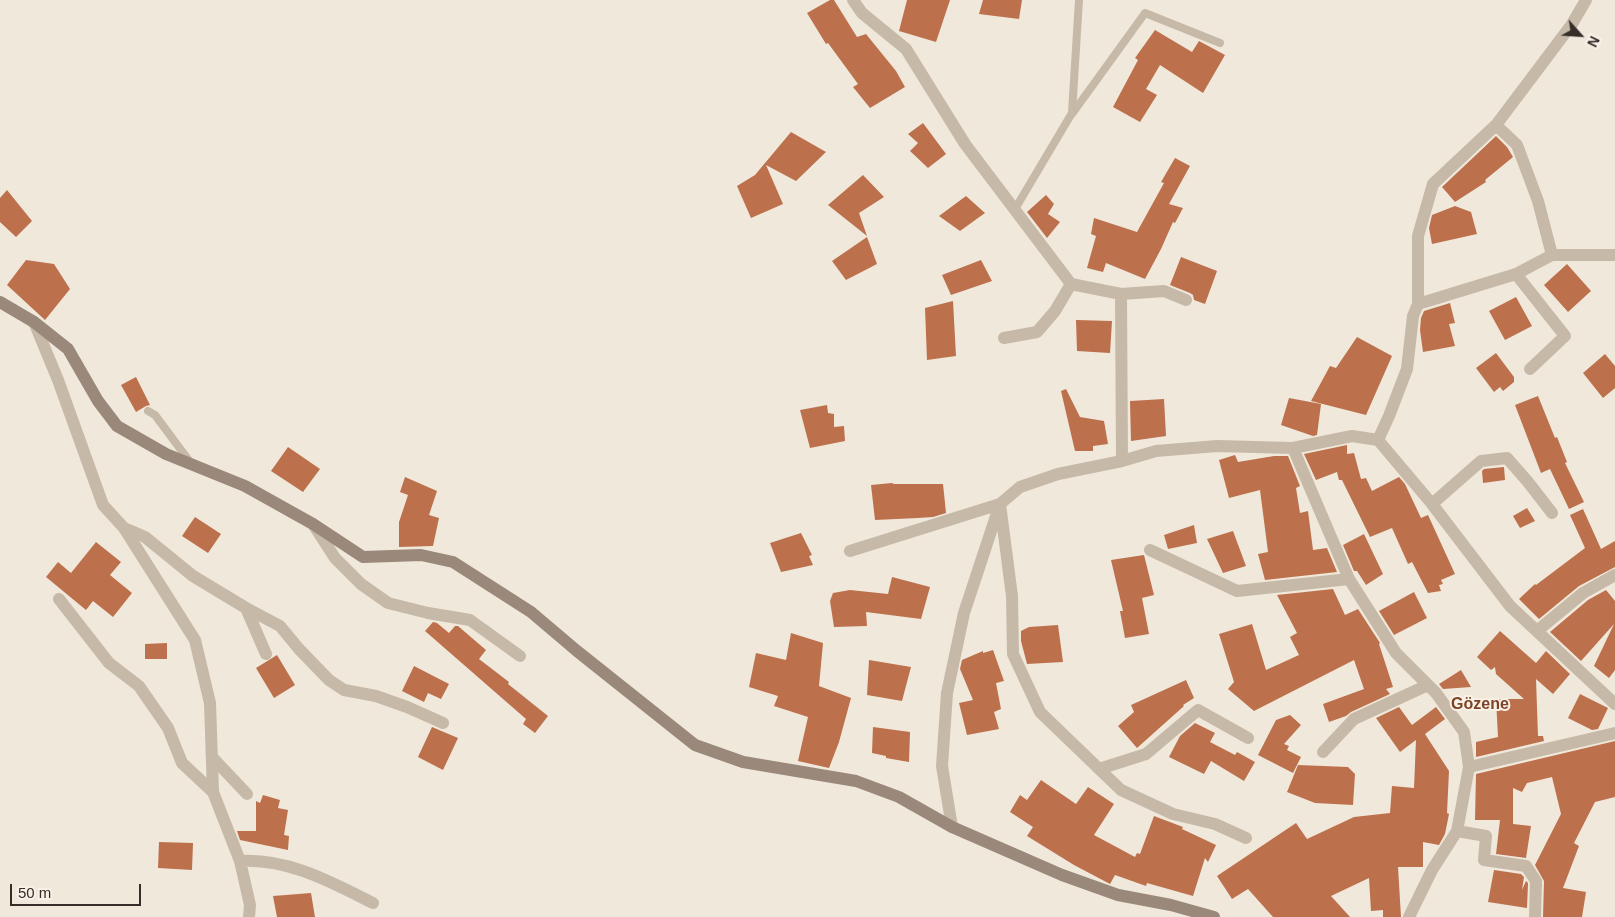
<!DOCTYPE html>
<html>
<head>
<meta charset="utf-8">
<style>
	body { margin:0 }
	#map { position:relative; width:1615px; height:917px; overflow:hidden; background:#f0e8db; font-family:Arial,sans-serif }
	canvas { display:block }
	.north { position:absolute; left:1555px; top:10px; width:50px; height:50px; -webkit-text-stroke:4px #f8f1e7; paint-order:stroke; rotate:116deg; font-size:14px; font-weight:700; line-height:20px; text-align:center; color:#342d28 }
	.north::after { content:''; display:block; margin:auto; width:18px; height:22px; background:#342d28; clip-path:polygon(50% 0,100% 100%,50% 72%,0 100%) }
	.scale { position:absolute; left:10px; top:884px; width:131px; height:22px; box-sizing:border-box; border:2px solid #342d28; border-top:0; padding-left:6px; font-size:15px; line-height:18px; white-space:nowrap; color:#342d28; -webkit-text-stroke:4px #f8f1e7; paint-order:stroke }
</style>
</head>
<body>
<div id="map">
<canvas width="1615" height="917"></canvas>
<div class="north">N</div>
<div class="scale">50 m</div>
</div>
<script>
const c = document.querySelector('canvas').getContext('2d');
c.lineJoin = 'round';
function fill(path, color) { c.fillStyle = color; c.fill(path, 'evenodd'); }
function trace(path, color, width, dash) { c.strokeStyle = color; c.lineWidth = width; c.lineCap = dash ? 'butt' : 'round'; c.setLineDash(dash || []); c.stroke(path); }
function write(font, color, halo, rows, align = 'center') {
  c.font = font + ' Arial,sans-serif'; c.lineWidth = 4; c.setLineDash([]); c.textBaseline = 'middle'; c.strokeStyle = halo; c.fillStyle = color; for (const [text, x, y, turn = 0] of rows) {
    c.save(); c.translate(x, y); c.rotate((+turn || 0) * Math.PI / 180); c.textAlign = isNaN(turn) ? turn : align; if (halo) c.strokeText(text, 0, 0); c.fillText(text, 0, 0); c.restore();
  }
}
fill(new Path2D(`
	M 830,0 L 834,0 L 857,37 L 866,34 L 896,71 L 905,87 L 870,108 L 853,87 L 858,84 L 828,43 L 826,44 L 807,13 Z
	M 907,0 L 950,0 L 936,42 L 899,31 Z
	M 983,0 L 1022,0 L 1019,19 L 979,14 Z
	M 1155,30 L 1192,52 L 1199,41 L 1225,55 L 1203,93 L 1160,65 L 1146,89 L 1157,95 L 1140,122 L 1113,107 L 1138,60 L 1135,58 Z
	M 923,123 L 946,154 L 928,168 L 910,151 L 918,143 L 908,134 Z
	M 791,132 L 826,152 L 796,181 L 766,165 L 783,204 L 751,218 L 737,186 L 755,175 Z
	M 1496,136 L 1507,147 L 1513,157 L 1485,180 L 1486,182 L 1455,202 L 1442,187 Z
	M 1175,158 L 1190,166 L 1169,204 L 1183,208 L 1175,223 L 1173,222 L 1161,249 L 1145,279 L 1106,263 L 1103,272 L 1087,268 L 1096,236 L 1091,234 L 1094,218 L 1137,232 L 1164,183 L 1161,182 Z
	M 863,175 L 884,197 L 859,213 L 867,236 L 828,205 Z
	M 7,190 L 32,221 L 16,237 L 0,222 L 0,198 Z
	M 1046,195 L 1054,204 L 1048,214 L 1060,222 L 1047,238 L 1027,212 Z
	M 966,196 L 985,213 L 960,231 L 939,216 Z
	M 1455,206 L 1471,212 L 1477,234 L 1432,244 L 1429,228 L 1432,215 Z
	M 867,237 L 877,264 L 846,280 L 832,261 Z
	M 1181,257 L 1217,271 L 1205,304 L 1194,300 L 1193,295 L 1190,293 L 1170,285 Z
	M 26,260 L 54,264 L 70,289 L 45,320 L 7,285 Z
	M 981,260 L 992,281 L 951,295 L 942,275 Z
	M 1567,264 L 1591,291 L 1568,312 L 1544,285 Z
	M 1516,297 L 1532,326 L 1505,340 L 1489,311 Z
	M 953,301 L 956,356 L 927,360 L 925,308 Z
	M 1450,303 L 1455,323 L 1449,324 L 1455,346 L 1423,352 L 1420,330 L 1421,318 L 1424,311 Z
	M 1076,320 L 1112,321 L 1110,353 L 1077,351 Z
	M 1357,337 L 1392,356 L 1366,415 L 1311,401 L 1330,366 L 1336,368 Z
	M 1496,353 L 1514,377 L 1514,382 L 1503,391 L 1500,387 L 1494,392 L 1476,368 Z
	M 1605,354 L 1615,366 L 1615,388 L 1603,398 L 1583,373 Z
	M 136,377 L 150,405 L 146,406 L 136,412 L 121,385 Z
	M 1066,389 L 1080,417 L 1104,421 L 1108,444 L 1093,446 L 1093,451 L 1075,451 L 1061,391 Z
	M 1538,396 L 1555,438 L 1557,437 L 1567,462 L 1565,463 L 1584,502 L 1569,509 L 1550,469 L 1541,473 L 1515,405 Z
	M 1289,398 L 1321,404 L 1317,435 L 1313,436 L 1281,425 Z
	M 1164,399 L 1166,436 L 1131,441 L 1130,401 Z
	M 827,405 L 828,413 L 834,414 L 834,427 L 844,426 L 845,441 L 810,448 L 800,410 Z
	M 1347,445 L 1347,454 L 1354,453 L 1361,479 L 1366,478 L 1372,491 L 1399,477 L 1405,484 L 1421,518 L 1428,515 L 1455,574 L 1441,580 L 1443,584 L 1439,585 L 1441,591 L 1428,593 L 1412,562 L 1408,564 L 1392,528 L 1370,537 L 1342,480 L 1339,480 L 1337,472 L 1316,480 L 1304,454 Z
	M 288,447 L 320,469 L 303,492 L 271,471 Z
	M 1235,455 L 1238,462 L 1274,456 L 1288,456 L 1300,486 L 1296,488 L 1300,513 L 1308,511 L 1313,550 L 1327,548 L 1337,572 L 1265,580 L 1258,554 L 1268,552 L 1260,490 L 1229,498 L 1219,460 Z
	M 1504,467 L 1505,480 L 1483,483 L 1482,471 L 1484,469 Z
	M 405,477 L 437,491 L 429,515 L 439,518 L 433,546 L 399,547 L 399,522 L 408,495 L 400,492 Z
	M 892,483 L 894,484 L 943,484 L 946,513 L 933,517 L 918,518 L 875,520 L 871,485 Z
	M 1527,508 L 1535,521 L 1520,528 L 1513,516 Z
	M 1583,509 L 1601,549 L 1615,541 L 1615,567 L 1579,586 L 1539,619 L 1519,599 L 1535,584 L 1536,585 L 1585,548 L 1570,515 Z
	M 195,517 L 221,534 L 208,553 L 182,536 Z
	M 1194,525 L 1197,543 L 1168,549 L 1164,535 Z
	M 1233,531 L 1246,566 L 1223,573 L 1207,539 Z
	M 801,533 L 812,555 L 809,556 L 813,565 L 781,572 L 770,543 Z
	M 1364,534 L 1383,574 L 1366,585 L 1357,571 L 1354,571 L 1343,545 Z
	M 96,542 L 121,562 L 110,575 L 132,593 L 113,617 L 93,601 L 86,610 L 46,577 L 58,562 L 71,573 Z
	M 1144,555 L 1154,595 L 1142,598 L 1149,634 L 1125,638 L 1120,611 L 1123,611 L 1111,560 Z
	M 892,577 L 930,587 L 921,619 L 866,612 L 867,626 L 834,627 L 830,601 L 833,593 L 850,590 L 888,594 Z
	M 1333,589 L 1345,615 L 1358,609 L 1380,643 L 1379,644 L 1393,687 L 1386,689 L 1390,694 L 1351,712 L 1346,716 L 1329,722 L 1323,704 L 1364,689 L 1354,660 L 1254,711 L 1228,689 L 1234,682 L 1219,634 L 1252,624 L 1266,670 L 1299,655 L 1290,637 L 1297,633 L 1277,595 Z
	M 1606,590 L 1615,601 L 1615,670 L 1609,678 L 1594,666 L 1614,624 L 1581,661 L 1550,632 L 1588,600 Z
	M 1414,592 L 1427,618 L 1394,635 L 1379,611 Z
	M 433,622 L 437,623 L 449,633 L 455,626 L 458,626 L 486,650 L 479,659 L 509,682 L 508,684 L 548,716 L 535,733 L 523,724 L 526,719 L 425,631 Z
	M 1058,625 L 1063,662 L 1027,664 L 1021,641 L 1021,631 L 1029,627 Z
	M 1500,631 L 1536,663 L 1546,651 L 1570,674 L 1553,694 L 1536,679 L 1538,736 L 1543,736 L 1544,741 L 1476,757 L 1476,742 L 1498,737 L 1496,699 L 1524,699 L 1496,674 L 1495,667 L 1491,670 L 1477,657 Z
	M 791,633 L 823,643 L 819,686 L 851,698 L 839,742 L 829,768 L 798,761 L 808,717 L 774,706 L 778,696 L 749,687 L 756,653 L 786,660 Z
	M 167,643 L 167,659 L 145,659 L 145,644 Z
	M 993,650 L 1004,681 L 996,683 L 1001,709 L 994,712 L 999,729 L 967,735 L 959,703 L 973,700 L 960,669 L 962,660 L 983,651 L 983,653 Z
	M 277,655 L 295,685 L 274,698 L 256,668 Z
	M 869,660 L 911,667 L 902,701 L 867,695 Z
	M 414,666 L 449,684 L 441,699 L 428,693 L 424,702 L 402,691 Z
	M 1461,670 L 1471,687 L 1443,689 L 1439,684 Z
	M 1186,680 L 1194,698 L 1183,705 L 1184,706 L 1137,748 L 1118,726 L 1134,712 L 1131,705 Z
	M 1580,694 L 1608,708 L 1598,729 L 1592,730 L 1568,718 Z
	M 1399,707 L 1412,725 L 1436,707 L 1445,719 L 1425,734 L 1449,771 L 1447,813 L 1449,814 L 1445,834 L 1439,845 L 1423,842 L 1423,867 L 1398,867 L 1401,917 L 1383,917 L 1383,910 L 1371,911 L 1369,878 L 1331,896 L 1350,917 L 1273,917 L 1248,889 L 1232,899 L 1217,876 L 1296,823 L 1307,839 L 1354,817 L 1390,813 L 1392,786 L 1414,788 L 1416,740 L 1400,752 L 1376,718 Z
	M 1290,715 L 1301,725 L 1284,744 L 1289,746 L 1287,750 L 1301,757 L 1293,773 L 1258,755 L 1276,720 Z
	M 1195,723 L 1215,733 L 1210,742 L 1235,755 L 1237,752 L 1255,762 L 1244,781 L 1211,761 L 1204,774 L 1169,757 L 1180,736 Z
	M 432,727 L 458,738 L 443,770 L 418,757 Z
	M 873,727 L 910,732 L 909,762 L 886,758 L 886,756 L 872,753 Z
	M 1615,741 L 1615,797 L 1595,802 L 1574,843 L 1579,846 L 1563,888 L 1586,892 L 1582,917 L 1543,917 L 1544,881 L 1535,865 L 1561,814 L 1552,777 L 1527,783 L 1522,792 L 1513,788 L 1513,824 L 1531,826 L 1526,858 L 1496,854 L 1500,820 L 1475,820 L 1476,774 Z
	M 1298,765 L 1348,767 L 1355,774 L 1353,805 L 1315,803 L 1287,792 Z
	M 1041,780 L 1076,804 L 1088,787 L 1114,804 L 1094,835 L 1135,857 L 1137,853 L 1140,854 L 1154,816 L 1183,827 L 1182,829 L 1216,845 L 1208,862 L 1205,858 L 1193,896 L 1147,883 L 1146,886 L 1115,875 L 1110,884 L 1074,865 L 1027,836 L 1033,827 L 1010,812 L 1020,795 L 1027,800 Z
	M 263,795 L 280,800 L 278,808 L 288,810 L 284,835 L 289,836 L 288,850 L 240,840 L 237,831 L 256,831 L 256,801 L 260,803 Z
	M 159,842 L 193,843 L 192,870 L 158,868 Z
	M 1494,870 L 1521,874 L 1524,877 L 1522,890 L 1526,881 L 1528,883 L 1527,908 L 1488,902 Z
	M 311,893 L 315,917 L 277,917 L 273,896 Z`), '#bd704c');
trace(new Path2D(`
	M 1072,114 L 1145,13 L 1220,43
	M 1015,209 L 1072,113 L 1079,0
	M 148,411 L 155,415 L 190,462`), '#c7b9a8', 8);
trace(new Path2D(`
	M 853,0 L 862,13 L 906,49 L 965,144 L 1071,284
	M 1496,125 L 1517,145 L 1538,201 L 1552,255
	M 1516,274 L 1565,336 L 1530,369
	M 1121,294 L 1122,461
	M 1418,304 L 1516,274 L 1552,255 L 1615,255
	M 34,322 L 58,380 L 103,505 L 124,528 L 195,640 L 210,703 L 213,792 L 240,861 L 250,905 L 249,917
	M 1004,338 L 1037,332 L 1055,311 L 1071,284 L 1121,294 L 1164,291 L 1186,300
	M 1378,440 L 1389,416 L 1407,369 L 1413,316 L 1418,304 L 1418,236 L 1433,184 L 1496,125 L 1572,24 L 1586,0
	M 1293,448 L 1349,579 L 1396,653 L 1436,693 L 1464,732 L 1469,767 L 1457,831 L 1432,870 L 1409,917
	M 1432,504 L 1481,461 L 1507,458 L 1528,482 L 1552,513
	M 313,524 L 335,558 L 361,584 L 388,603 L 428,613 L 470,620 L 520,656
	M 124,528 L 145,537 L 193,576 L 246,608 L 266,654
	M 1150,550 L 1237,591 L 1349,579
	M 850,551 L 1000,504 L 1012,596 L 1013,654 L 1040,712 L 1121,790 L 1173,814 L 1215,824 L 1246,838
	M 59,599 L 109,663 L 139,686 L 168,728 L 182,763 L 213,792
	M 246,608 L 280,626 L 299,649 L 329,680 L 344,690 L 376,696 L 407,707 L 443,723
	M 1537,631 L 1583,593 L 1615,575
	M 1323,752 L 1354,719 L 1428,685
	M 212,757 L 247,794
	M 1469,767 L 1615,733
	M 1099,769 L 1146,754 L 1198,710 L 1248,738
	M 952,827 L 942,766 L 947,693 L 964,613 L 1000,504 L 1020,487 L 1058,474 L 1122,461 L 1156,451 L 1217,446 L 1293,448 L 1352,436 L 1378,440 L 1432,504 L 1510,606 L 1615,704
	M 1457,831 L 1486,836 L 1484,860 L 1526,866 L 1536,881 L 1535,917
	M 240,861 C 288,858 331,882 373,903`), '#c7b9a8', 12);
trace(new Path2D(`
	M 0,302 L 34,322 L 68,349 L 98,401 L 117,426 L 166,454 L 245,486 L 313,524 L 363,557 L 421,555 L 453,562 L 531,612 L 577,651 L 695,745 L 743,762 L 856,781 L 899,797 L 952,827 L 1062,875 L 1118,895 L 1171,905 L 1214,917`), '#9a887a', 12);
write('bold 16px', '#7e4226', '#f8f1e7', [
	["Gözene",1480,705]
]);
</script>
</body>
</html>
